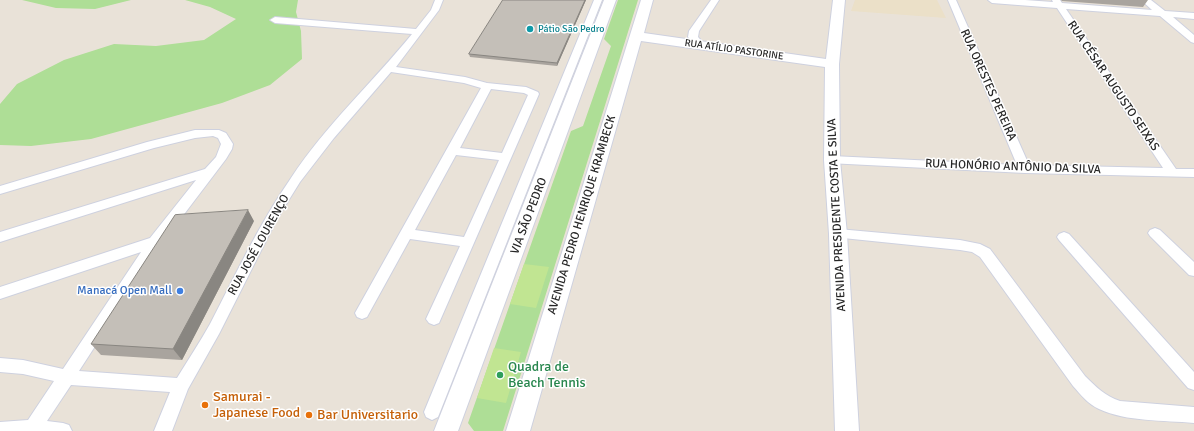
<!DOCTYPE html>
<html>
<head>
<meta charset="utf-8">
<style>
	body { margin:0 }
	canvas { display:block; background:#e9e2d8 }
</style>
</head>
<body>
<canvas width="1194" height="431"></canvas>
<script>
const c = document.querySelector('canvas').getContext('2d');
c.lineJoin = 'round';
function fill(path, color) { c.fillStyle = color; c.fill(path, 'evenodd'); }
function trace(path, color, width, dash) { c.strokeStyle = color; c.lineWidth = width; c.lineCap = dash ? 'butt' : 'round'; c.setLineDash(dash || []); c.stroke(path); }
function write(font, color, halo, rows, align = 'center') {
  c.font = font + ' Signika,sans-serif'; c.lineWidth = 3; c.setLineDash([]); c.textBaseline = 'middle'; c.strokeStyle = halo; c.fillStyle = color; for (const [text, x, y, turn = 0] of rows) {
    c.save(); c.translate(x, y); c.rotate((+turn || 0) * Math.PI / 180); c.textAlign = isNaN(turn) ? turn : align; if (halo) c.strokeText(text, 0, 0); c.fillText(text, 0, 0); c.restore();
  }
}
fill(new Path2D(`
	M 855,0 L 937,0 L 946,18 L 851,11 Z`), '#ebe0c8');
fill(new Path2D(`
	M 22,0 L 131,0 L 95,9 L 56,8 Z
	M 185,0 L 298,0 L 296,12 L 301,31 L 302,59 L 270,85 L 222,103 L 91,139 L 31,146 L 0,145 L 0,104 L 17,84 L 64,60 L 114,44 L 156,46 L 204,40 L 236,19 L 210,7 Z
	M 618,0 L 638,0 L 503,431 L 474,431 L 468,423 L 571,131 L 583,126 L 611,46 L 604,39 Z`), '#aede96');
fill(new Path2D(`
	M 524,264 L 549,267 L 536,308 L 510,304 Z
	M 494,348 L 521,352 L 506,403 L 477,398 Z`), '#c1e592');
const street = new Path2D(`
	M 435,0 L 443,0 L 439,10 L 396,67 L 465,77 L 487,83 L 526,87 L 538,92 L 539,94 L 439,323 L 434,325 L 429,323 L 426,319 L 460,246 L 410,239 L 367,317 L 362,319 L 357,317 L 355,313 L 481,88 L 464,83 L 391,72 L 334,138 L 300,182 L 277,219 L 219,334 L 188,389 L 172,431 L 154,431 L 170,392 L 71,385 L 47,421 L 63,423 L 69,425 L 72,431 L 0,431 L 0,422 L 28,420 L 54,381 L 23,374 L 0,372 L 0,358 L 23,360 L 63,369 L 141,252 L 0,299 L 0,287 L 150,238 L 196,180 L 0,242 L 0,232 L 205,169 L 216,157 L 221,144 L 218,138 L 213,136 L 195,138 L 154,148 L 0,194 L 0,186 L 147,142 L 195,130 L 219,130 L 226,133 L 233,144 L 232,149 L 226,159 L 160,246 L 79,371 L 177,378 C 188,360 200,342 210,324 C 236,274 259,224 291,178 C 325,126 373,82 412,34 L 275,23 L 270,20 L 275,17 L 416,29 L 431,10 ZM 491,89 L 524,93 L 528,95 L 502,153 L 460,148 ZM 456,155 L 499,160 L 464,237 L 415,230 Z
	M 594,0 L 602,0 L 440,412 L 438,417 L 432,420 L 426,417 L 424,412 Z
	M 711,0 L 719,0 L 699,31 L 698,37 L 705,45 L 703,47 L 697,47 L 688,37 L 689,31 Z
	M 948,0 L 956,0 L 1029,165 L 1163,168 L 1057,8 L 992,3 L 988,0 L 1025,0 L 1053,2 L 1052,0 L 1060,0 L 1062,3 L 1152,10 L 1141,0 L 1151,0 L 1165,11 L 1194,13 L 1194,19 L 1173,17 L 1194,35 L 1194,43 L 1191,42 L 1160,16 L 1066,9 L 1176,169 L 1194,169 L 1194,177 L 1025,173 L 828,163 L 826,160 L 828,157 L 832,156 L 1017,165 Z
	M 1155,228 L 1160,230 L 1194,262 L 1194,276 L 1189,275 L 1150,236 L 1148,233 L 1150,230 Z
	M 838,229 L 960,240 L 980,244 L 990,249 L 1085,376 C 1096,387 1105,396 1120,401 L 1194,407 L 1194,423 C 1163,420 1127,422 1099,409 C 1088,404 1081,395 1073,386 L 980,257 L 972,252 L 960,250 L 833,237 L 831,234 L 833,231 Z
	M 1064,232 L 1069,234 L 1194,372 L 1194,390 L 1188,388 L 1059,240 L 1057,237 L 1059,234 Z`);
const secondary = new Path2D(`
	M 604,0 L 616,0 L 458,431 L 434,431 Z
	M 641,0 L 653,0 L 644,33 L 826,59 L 833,0 L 845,0 L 839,64 L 840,160 L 847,234 L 859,431 L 835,431 L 829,234 L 824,160 L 825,67 L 641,41 L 530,431 L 506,431 Z`);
trace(street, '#ced1df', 2);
trace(secondary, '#ced1df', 2);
fill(street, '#fff');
fill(secondary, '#fff');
fill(new Path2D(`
	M 503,0 L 586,0 L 557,66 L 470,57 L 469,54 Z
	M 1061,0 L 1148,0 L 1143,7 L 1062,1 Z
	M 254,221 L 182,360 L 101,355 L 91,344 Z`), '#a9a49e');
fill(new Path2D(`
	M 585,0 L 586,0 L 557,66 L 557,63 Z
	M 248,210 L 254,221 L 182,360 L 173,349 Z`), '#898681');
const building = new Path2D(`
	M 503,0 L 585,0 L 557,63 L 469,54 Z
	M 248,210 L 173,349 L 91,344 L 175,215 Z`);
fill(building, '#c4bfb8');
trace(building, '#898681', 1);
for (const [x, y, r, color] of [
	[530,29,4,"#0f9aa8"],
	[180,291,4,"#3f7fe0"],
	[500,375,4,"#2e9e5b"],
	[205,405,4,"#e8710a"],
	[309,415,4,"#e8710a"]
]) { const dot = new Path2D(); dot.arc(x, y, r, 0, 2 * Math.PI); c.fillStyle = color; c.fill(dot); trace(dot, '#fff', 1.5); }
write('10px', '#0d838f', '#fff', [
	["Pátio São Pedro",538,29]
], 'left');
write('10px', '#272727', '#fff', [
	["RUA ATÍLIO PASTORINE",734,50,8]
]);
write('12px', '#272727', '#fff', [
	["RUA ORESTES PEREIRA",988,85,66],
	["RUA CÉSAR AUGUSTO SEIXAS",1113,86,56],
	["RUA HONÓRIO ANTÔNIO DA SILVA",1013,167,2],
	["AVENIDA PEDRO HENRIQUE KRAMBECK",582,215,-73],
	["AVENIDA PRESIDENTE COSTA E SILVA",837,215,-93],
	["VIA SÃO PEDRO",529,216,-69],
	["RUA JOSÉ LOURENÇO",259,245,-61]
]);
write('12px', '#366cbe', '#fff', [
	["Manacá Open Mall",172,291]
], 'right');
write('14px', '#27864d', '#fff', [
	["Quadra de",508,367],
	["Beach Tennis",508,383]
], 'left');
write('14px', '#c56008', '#fff', [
	["Samurai -",213,397],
	["Japanese Food",213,413],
	["Bar Universitario",317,415]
], 'left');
</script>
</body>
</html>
